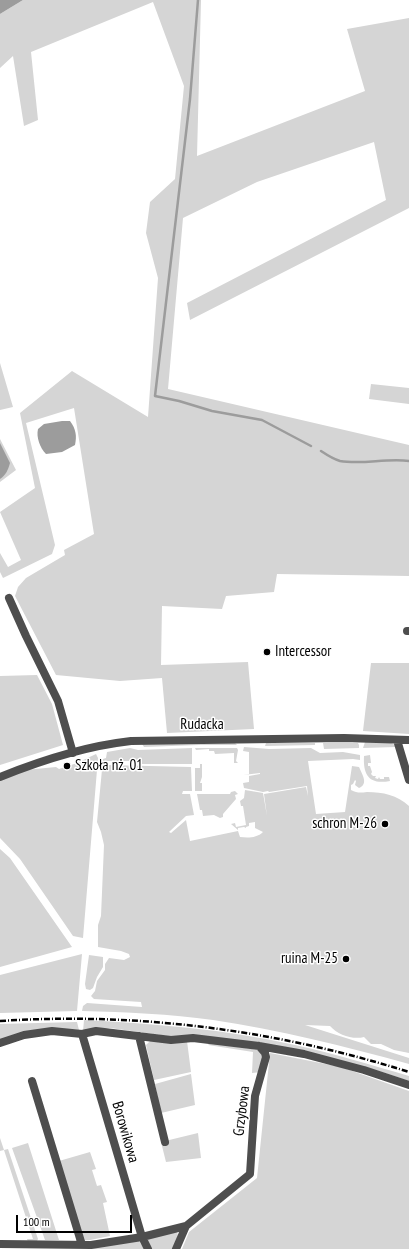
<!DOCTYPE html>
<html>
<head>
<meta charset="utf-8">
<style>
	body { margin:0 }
	#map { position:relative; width:409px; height:1249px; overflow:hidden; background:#fff; font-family:"PT Sans Narrow",sans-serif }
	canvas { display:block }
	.scale { position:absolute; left:16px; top:1215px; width:116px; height:18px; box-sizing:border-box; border:2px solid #000; border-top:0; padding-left:5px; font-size:12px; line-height:14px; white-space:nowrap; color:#000; -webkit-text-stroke:3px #fff; paint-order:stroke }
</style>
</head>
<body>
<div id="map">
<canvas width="409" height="1249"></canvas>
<div class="scale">100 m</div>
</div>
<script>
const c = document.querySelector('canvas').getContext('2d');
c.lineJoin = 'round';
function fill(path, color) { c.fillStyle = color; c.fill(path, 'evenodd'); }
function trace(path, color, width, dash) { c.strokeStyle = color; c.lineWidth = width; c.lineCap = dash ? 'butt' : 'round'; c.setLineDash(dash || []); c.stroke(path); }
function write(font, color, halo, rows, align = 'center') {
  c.font = font + ' "PT Sans Narrow",sans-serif'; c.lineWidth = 3; c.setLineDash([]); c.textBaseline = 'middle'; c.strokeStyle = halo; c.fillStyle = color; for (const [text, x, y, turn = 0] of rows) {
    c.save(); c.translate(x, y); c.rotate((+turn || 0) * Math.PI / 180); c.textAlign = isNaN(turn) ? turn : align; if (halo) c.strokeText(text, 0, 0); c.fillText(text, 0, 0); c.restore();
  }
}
fill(new Path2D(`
	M 23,0 L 201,0 L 197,156 L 365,91 L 347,29 L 409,18 L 409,208 L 190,320 L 187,303 L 386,200 L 374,142 L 257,182 L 183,218 L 168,389 L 409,445 L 409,576 L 277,574 L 274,592 L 226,596 L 222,609 L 162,606 L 161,665 L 248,662 L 254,729 L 167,733 L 162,678 L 120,681 L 56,675 L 15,596 L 18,587 L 26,578 L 65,555 L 64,550 L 94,534 L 74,408 L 26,423 L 55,545 L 52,554 L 3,578 L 0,572 L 0,553 L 8,567 L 21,560 L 0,512 L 35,488 L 20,413 L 72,371 L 148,417 L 158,278 L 146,233 L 150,202 L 175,179 L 184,86 L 153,2 L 31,52 L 38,120 L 24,126 L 13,56 L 0,68 L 0,14 Z
	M 0,363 L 13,407 L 0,410 Z
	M 371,384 L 409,388 L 409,404 L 369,399 Z
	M 0,439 L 16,470 L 0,482 Z
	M 371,663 L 409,663 L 409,734 L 363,731 Z
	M 37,675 L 52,704 L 63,745 L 0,765 L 0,676 Z
	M 365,742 L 391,743 L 395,745 L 396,747 L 363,748 Z
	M 235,743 L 237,745 L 199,745 L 144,747 L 142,744 Z
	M 266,743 L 315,743 L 315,745 L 265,746 Z
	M 323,743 L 358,743 L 359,745 L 359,748 L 324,749 Z
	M 244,747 L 269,749 L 311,748 L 320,753 L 343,752 L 360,755 L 360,760 L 353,759 L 308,761 L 316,814 L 345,812 L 352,766 L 359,767 C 362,774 369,784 359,788 L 355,785 L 356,781 L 355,780 L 353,784 L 351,785 L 351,790 C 357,793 360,793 367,792 C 383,792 397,795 409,806 L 409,1053 L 394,1050 L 381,1044 L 371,1044 L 364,1037 C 353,1040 338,1035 330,1026 L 305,1025 L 409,1058 L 409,1064 C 344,1046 279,1030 213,1020 C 170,1014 126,1012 82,1011 L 83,1006 L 87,1003 L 142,1007 L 141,1002 L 94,999 L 91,996 L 95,991 L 97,981 L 105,970 L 105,964 L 109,958 L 124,960 L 130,957 L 129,954 L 121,951 L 98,947 L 98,925 L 101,916 L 104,845 L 101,832 L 97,822 L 103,759 L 106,758 L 107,752 L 130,748 L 138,750 L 192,748 L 192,764 L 142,764 L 142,760 L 139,760 L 137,761 L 106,761 L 106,765 L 191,767 L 192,791 L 183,791 L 182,794 L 190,794 L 194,815 L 186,816 L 169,832 L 171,833 L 186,820 L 190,841 L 238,831 L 240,837 C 248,838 257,838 263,832 L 255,828 L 255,822 L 249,823 L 249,826 L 246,827 L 246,828 L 244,827 L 238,828 L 238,830 L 231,824 L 235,823 L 236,827 L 246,825 L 243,806 L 241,806 L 240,801 L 244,798 L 245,790 L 263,793 L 267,816 L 279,814 L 267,816 L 264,794 L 306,787 L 308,796 L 307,786 L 269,792 L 268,791 L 263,792 L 244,788 L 243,783 L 249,782 L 249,776 L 260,774 L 260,773 L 243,775 L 249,774 L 249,752 L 243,751 Z
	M 195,748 L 237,748 L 238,750 L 236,761 L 238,763 L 234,763 L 234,753 L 215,754 L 214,751 L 209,751 L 209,749 L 196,750 Z
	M 96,754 L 98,758 L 83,938 L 73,936 L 20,859 L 0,838 L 0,779 L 25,770 L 56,767 L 59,769 L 77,763 Z
	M 370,755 L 371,763 L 368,763 L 368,766 L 370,766 L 372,772 L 371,774 L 373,776 L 376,776 L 375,778 L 378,779 L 379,777 L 380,779 L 384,779 L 384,777 L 389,777 L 390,781 C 369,785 363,775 364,756 Z
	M 200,764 L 202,764 L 202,777 L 200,783 L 202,783 L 202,791 L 195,791 L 195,768 L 200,768 Z
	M 235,791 L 238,794 L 235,795 L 236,799 L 223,814 L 223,817 L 220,818 L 214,815 L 203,816 L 202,810 L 200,810 L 197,794 L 230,794 L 231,792 Z
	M 0,849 L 10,858 L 72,947 L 0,967 Z
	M 82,954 L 77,1011 L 0,1013 L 0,975 Z
	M 89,955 L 103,957 L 103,967 L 97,977 L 93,988 L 90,990 L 86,989 L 85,984 Z
	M 84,1020 C 155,1024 225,1029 295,1045 C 333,1053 371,1065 409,1076 L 409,1081 L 379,1071 L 191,1036 L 168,1036 L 110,1028 L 83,1031 Z
	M 77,1022 L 79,1030 C 52,1026 26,1035 0,1040 L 0,1024 Z
	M 151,1040 L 187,1041 L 191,1072 L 154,1080 L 146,1045 Z
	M 210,1043 L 259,1050 L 263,1058 L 261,1072 L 252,1073 L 253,1052 L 208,1045 Z
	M 270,1053 L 341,1067 L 409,1091 L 409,1249 L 182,1249 L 189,1232 L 257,1178 Z
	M 191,1074 L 195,1105 L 161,1113 L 155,1084 Z
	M 198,1133 L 201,1158 L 166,1162 L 161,1142 Z
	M 0,1138 L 4,1150 L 8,1149 L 38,1239 L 37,1241 L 28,1242 L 27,1239 L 33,1239 L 4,1150 L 0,1151 Z
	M 28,1143 L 59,1240 L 45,1240 L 12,1148 Z
	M 90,1152 L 96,1169 L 92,1170 L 97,1186 L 101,1185 L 107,1202 L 103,1203 L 110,1236 L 90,1240 L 82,1240 L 59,1161 Z
	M 177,1232 L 178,1235 L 173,1249 L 151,1249 L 147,1241 L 148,1238 Z
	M 139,1241 L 144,1249 L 76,1249 L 85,1249 Z`), '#d5d5d5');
fill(new Path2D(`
	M 0,0 L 23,0 L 0,14 Z
	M 62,421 L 70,421 C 76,429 77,436 75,445 L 62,452 L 46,454 C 40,448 36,437 38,429 L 44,424 Z
	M 0,443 L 10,463 C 8,470 6,475 0,479 Z`), '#9c9c9c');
trace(new Path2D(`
	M 198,0 L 190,99 L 155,396 L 179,401 L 212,411 L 262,420 L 311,446
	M 321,451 C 327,455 333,459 340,461 C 362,465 386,458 409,461`), '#9c9c9c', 2.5);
trace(new Path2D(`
	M 9,598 L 26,636 L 58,701 L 73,753
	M 407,631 L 409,631
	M 397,740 L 409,780
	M 0,777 C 42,760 86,746 131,741 L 344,738 L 409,740
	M 82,1034 L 142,1237 L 148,1249
	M 139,1036 L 165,1142
	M 0,1043 L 24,1035 L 52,1031 L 82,1034 L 96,1031 L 171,1040 L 193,1038 L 259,1046 L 304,1054 L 364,1070 L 409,1085
	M 32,1081 L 82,1245
	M 0,1244 L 91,1245 L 142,1237 L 186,1226 L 250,1174 L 255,1096 L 266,1057 L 265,1053 L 259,1046
	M 176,1249 L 186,1226`), '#4e4e4e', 8);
trace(new Path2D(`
	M 0,1021 C 139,1012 276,1030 409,1072`), '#000', 2.5, [6, 2, 1, 2]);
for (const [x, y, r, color] of [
	[267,652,4,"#000"],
	[67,766,4,"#000"],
	[385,824,4,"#000"],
	[346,959,4,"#000"]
]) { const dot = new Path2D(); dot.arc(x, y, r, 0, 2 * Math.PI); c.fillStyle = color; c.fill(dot); trace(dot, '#fff', 1.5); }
write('15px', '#000', '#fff', [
	["Intercessor",275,652],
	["Szkoła nż. 01",75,766],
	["schron M-26",377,824,"right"],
	["ruina M-25",338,959,"right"]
], 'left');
write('15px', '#000', '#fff', [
	["Rudacka",202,725],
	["Grzybowa",242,1111,-83],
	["Borowikowa",125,1132,74]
]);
</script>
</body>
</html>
